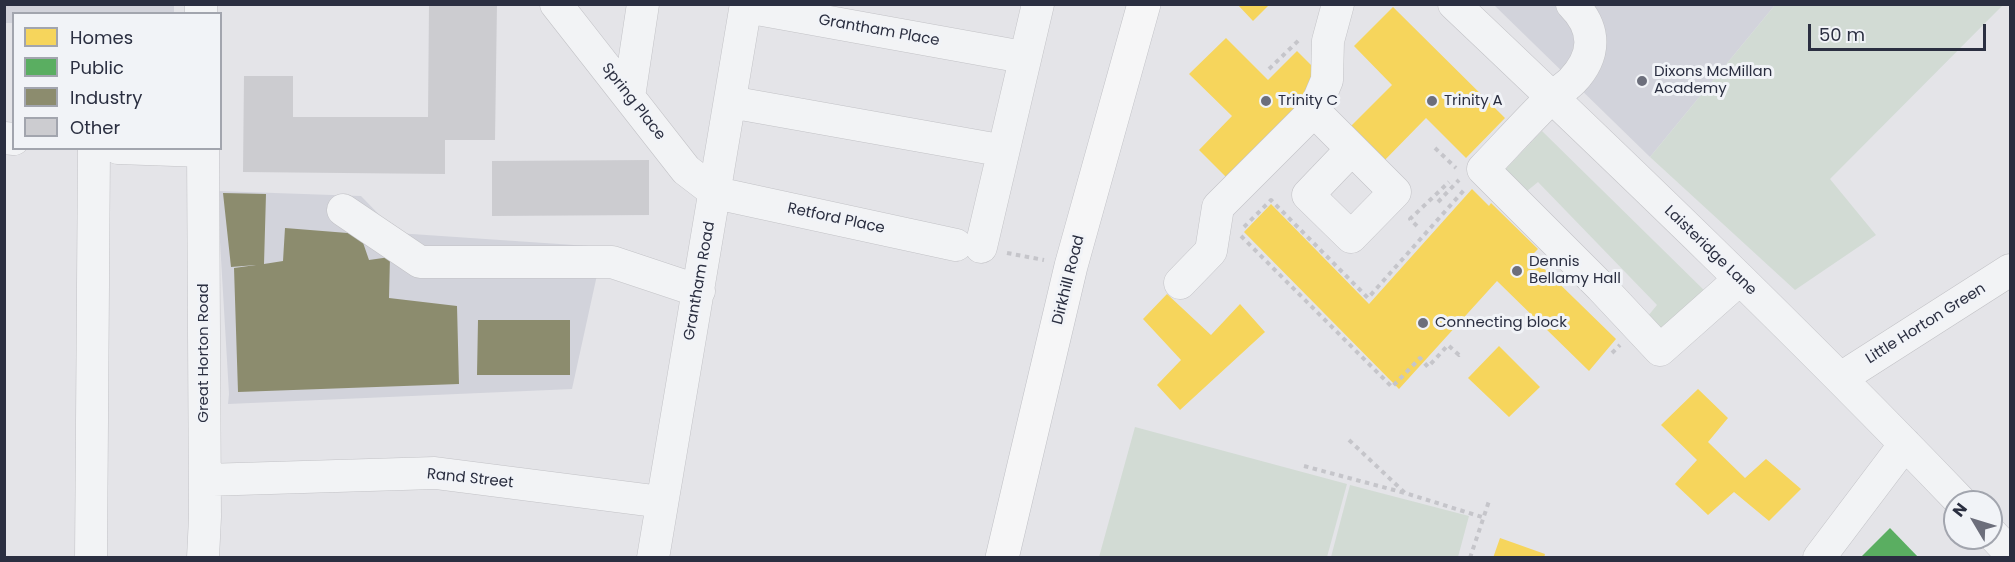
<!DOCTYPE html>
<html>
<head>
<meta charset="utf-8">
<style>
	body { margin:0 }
	#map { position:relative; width:2015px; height:562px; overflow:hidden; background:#e4e4e8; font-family:Poppins,sans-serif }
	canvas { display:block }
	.frame { position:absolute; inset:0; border:6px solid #2b2f41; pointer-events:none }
	.legend { position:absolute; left:12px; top:12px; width:210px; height:138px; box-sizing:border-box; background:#f1f3f7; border:2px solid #a2a5ae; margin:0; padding:8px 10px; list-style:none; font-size:18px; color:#2b2f41 }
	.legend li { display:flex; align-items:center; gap:12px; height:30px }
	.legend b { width:30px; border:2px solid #a2a5ae }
	.north { position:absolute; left:1943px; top:490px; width:60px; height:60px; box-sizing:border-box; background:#f1f3f7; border:2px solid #a2a5ae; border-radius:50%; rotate:308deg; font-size:16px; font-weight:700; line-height:24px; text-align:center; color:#2b2f41 }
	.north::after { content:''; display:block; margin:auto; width:21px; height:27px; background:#6c6e7b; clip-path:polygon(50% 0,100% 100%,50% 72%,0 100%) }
	.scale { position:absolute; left:1808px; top:24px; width:178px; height:27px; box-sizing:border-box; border:3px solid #2b2f41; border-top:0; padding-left:8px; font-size:18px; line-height:21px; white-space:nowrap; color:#2b2f41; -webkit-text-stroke:4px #f1f3f7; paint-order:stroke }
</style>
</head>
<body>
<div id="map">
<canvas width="2015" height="562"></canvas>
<div class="frame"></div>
<ul class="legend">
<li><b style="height:16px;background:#f6d55c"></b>Homes</li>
<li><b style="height:16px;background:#5aae61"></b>Public</li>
<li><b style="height:16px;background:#8c8c6e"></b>Industry</li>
<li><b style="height:16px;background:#ccccd0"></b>Other</li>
</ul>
<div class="north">N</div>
<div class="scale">50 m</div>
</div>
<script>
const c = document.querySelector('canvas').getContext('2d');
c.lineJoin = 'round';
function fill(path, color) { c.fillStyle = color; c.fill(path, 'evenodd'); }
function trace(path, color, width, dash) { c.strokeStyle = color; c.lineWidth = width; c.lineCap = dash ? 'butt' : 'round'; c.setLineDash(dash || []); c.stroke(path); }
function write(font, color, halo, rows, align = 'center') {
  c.font = font + ' Poppins,sans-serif'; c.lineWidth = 6; c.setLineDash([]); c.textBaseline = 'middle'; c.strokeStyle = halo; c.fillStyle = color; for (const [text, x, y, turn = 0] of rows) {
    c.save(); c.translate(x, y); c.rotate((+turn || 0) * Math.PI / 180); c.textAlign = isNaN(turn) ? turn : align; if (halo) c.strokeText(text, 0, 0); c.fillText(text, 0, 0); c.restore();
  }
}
fill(new Path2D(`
	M 5,4 L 174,5 L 174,13 L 14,14 L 13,23 L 5,23 Z
	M 1494,5 L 1775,5 L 1650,157 Z
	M 217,191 L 361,196 L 397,233 L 618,248 L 669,290 L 597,275 L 572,389 L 228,404 L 229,394 Z`), '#d2d3db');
fill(new Path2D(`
	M 1775,5 L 2003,5 L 1830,179 L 1876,235 L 1795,290 L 1650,157 Z
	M 1542,131 L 1710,296 L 1662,341 L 1643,322 L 1657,305 L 1538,182 L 1521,196 L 1500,175 Z
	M 1135,427 L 1347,484 L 1327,557 L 1099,557 Z
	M 1350,485 L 1469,516 L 1458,557 L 1331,557 Z`), '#d2dbd4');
fill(new Path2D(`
	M 1237,4 L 1270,4 L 1253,21 Z
	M 1393,7 L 1505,118 L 1466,158 L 1426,118 L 1379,166 L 1345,132 L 1392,85 L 1354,46 Z
	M 1226,38 L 1268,80 L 1297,51 L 1331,85 L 1233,184 L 1199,150 L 1232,116 L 1189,74 Z
	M 1472,189 L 1489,206 L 1491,203 L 1538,249 L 1533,254 L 1538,258 L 1535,260 L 1616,339 L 1589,371 L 1497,281 L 1399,389 L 1244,232 L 1271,204 L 1369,304 Z
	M 1167,294 L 1211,335 L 1240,304 L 1265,332 L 1180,410 L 1157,385 L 1181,360 L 1143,319 Z
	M 1499,346 L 1540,387 L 1509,417 L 1468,378 Z
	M 1698,389 L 1728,418 L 1708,442 L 1745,478 L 1766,459 L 1801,489 L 1769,521 L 1734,492 L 1708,515 L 1675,484 L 1697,460 L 1661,425 Z
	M 1500,538 L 1545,554 L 1544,558 L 1493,558 Z`), '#f6d55c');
fill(new Path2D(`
	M 1890,528 L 1919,558 L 1860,558 Z`), '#5aae61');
fill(new Path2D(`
	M 223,193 L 266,194 L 264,264 L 283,261 L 285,228 L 360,234 L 369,260 L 390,257 L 389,298 L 457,306 L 459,384 L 238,392 L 234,268 L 256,265 L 231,267 Z
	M 478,320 L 570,320 L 570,375 L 477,375 Z`), '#8c8c6e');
fill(new Path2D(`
	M 429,4 L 497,4 L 495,140 L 445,140 L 445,174 L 243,172 L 244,76 L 293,76 L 293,117 L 428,117 Z
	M 649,160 L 649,215 L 492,216 L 492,161 Z`), '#ccccd0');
const minor = new Path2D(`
	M 201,4 L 201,14
	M 556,4 L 686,170 L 716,193 L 956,245
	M 1454,4 C 1626,167 1797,331 1961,502
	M 1572,4 C 1597,29 1596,56 1572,81 C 1564,89 1554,94 1547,102 C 1525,124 1504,147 1483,169 L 1601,287 L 1660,350 L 1740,279
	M 746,7 L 1012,55
	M 629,97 L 643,4
	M 730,102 L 988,148
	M 1314,111 L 1395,192 L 1351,237 L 1308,195 L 1351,150
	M 4,138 L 14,139
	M 118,148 L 203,151
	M 203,148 L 205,517 L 203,558
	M 343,210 L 420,262 L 612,262 L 699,291
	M 981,247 L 1038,4
	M 1180,283 L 1211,251 L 1218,207 L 1314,111 L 1327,80 L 1328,41 L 1338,4
	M 1841,378 L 2010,270
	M 205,480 L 435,473 L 662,502
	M 1991,533 L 2010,553
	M 91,558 L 94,148
	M 653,558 L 746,4
	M 1819,558 L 1905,444`);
const major = new Path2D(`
	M 1002,558 L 1071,266 L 1144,4`);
trace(minor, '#c2c2c6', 33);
trace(major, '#c0c1c6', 34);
trace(new Path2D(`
	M 1269,69 L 1301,38
	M 1435,148 L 1456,168
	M 1438,202 L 1459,180
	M 1417,226 L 1410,219 L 1449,182
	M 1244,227 L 1271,200 L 1368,298 L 1465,189
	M 1241,236 L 1392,387 L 1420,358 L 1428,367 L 1448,345 L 1459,355 L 1462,352
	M 1007,253 L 1044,260
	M 1612,353 L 1620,345
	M 1349,440 L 1405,493 L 1482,517
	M 1304,466 L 1405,493
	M 1470,558 L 1489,501`), '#c5c5ca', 4, [4.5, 4.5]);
trace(minor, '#f2f3f5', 32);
trace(major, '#f6f6f7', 33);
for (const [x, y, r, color] of [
	[1642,81,6,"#6c6e7b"],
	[1266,101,6,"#6c6e7b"],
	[1432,101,6,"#6c6e7b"],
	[1517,271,6,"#6c6e7b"],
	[1423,323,6,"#6c6e7b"]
]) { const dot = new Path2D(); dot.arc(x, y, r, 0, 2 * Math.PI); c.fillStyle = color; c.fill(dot); trace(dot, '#f1f3f7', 2); }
write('15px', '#2b2f41', '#f1f3f7', [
	["Grantham Place",879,31,10],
	["Spring Place",633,102,52],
	["Retford Place",836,219,12],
	["Laisteridge Lane",1710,251,44],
	["Dirkhill Road",1069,280,-76],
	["Grantham Road",700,281,-80],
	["Little Horton Green",1926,324,-32],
	["Great Horton Road",204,353,-90],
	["Rand Street",470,479,6]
]);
write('15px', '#2b2f41', '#f1f3f7', [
	["Dixons McMillan",1654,72],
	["Academy",1654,89],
	["Trinity C",1278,101],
	["Trinity A",1444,101],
	["Dennis",1529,262],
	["Bellamy Hall",1529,279],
	["Connecting block",1435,323]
], 'left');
</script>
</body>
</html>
